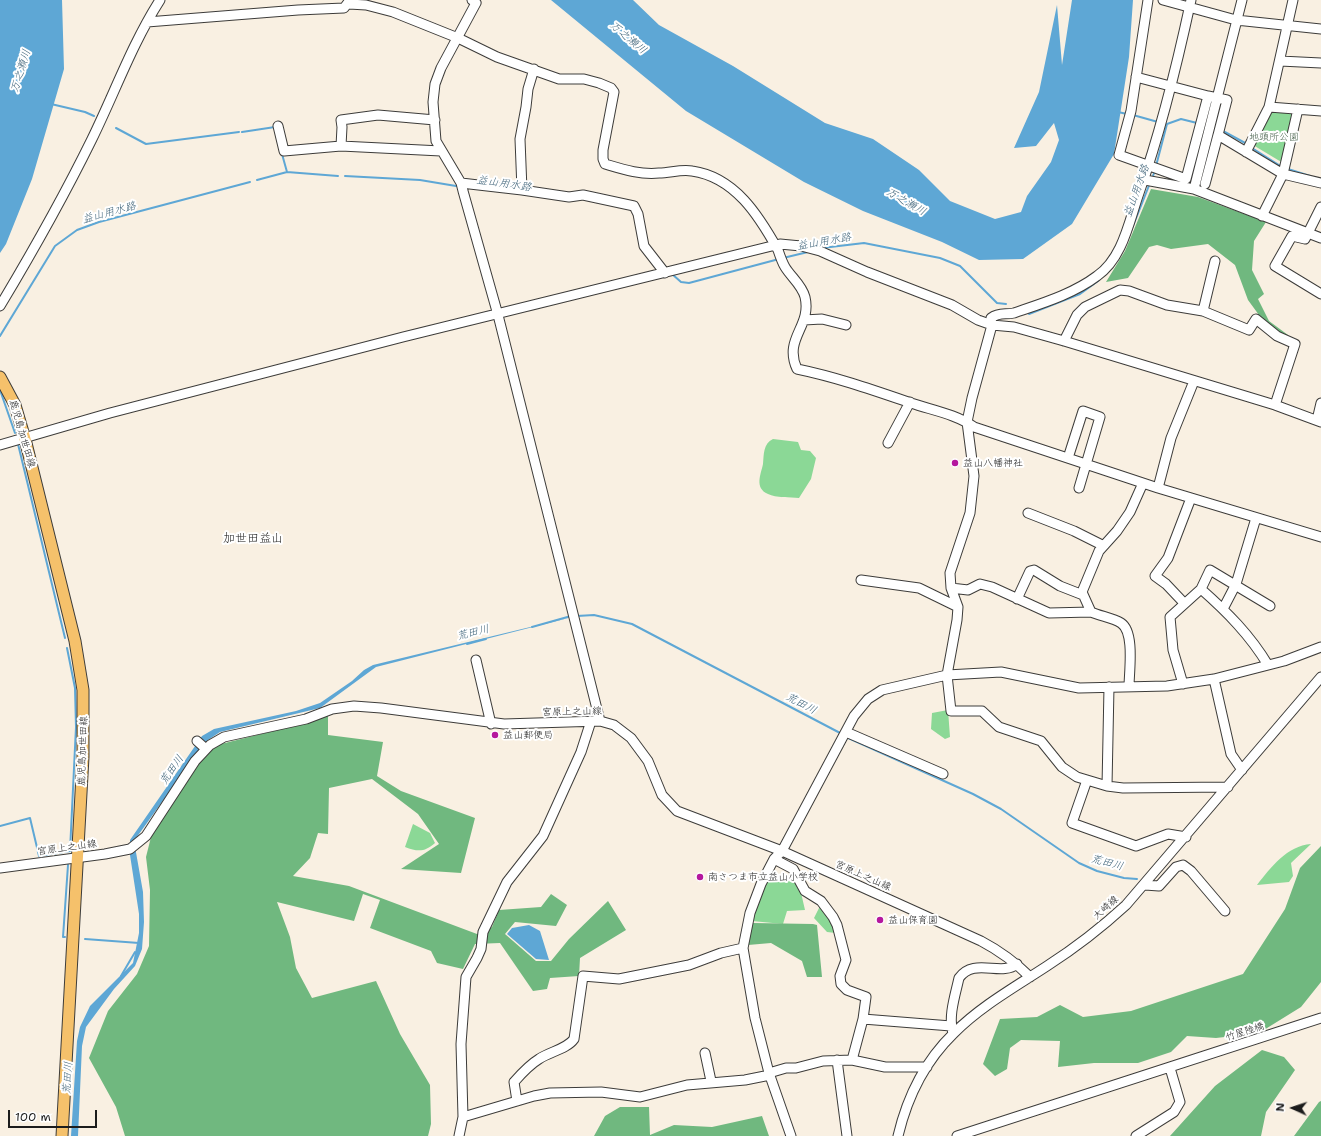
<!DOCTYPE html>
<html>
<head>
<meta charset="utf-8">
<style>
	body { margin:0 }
	#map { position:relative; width:1321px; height:1136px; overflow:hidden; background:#f9f0e2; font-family:"Shantell Sans",sans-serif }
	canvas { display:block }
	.north { position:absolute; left:1273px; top:1088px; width:40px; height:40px; -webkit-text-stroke:3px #fff; paint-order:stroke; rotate:273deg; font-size:11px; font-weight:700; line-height:16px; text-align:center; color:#1c1c1c }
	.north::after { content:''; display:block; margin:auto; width:14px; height:18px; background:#1c1c1c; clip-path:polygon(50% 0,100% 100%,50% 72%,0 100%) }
	.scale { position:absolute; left:8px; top:1110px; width:89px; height:18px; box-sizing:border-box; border:2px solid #1c1c1c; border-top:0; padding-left:5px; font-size:12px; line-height:14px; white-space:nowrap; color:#1c1c1c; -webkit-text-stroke:3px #fff; paint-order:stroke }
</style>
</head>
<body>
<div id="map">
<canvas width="1321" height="1136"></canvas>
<div class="north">N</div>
<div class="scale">100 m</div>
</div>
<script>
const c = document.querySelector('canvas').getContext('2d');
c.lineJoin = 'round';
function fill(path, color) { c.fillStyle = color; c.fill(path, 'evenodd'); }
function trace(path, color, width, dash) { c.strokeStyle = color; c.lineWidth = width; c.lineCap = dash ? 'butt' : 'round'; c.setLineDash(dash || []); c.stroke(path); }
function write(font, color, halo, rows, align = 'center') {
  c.font = font + ' "Shantell Sans","Klee One",sans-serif'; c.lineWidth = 4; c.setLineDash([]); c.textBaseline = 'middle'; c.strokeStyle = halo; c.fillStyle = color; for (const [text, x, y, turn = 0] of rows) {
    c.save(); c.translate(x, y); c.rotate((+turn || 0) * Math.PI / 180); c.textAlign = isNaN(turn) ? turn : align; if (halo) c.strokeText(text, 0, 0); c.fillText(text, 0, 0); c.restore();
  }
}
fill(new Path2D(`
	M 1270,110 L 1294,111 L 1283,163 L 1253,145 Z
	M 773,439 L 798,442 L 801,450 L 810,451 L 816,458 L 811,479 L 799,498 C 790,497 776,498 768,494 C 754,488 761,474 763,464 C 764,454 763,444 773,439 Z
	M 948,710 L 950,737 L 945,739 L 931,729 L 932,713 Z
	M 413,824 L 430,833 L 435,843 C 425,852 418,852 405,847 Z
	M 1311,844 L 1291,863 L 1293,876 L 1289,882 L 1257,885 C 1271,867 1287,846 1311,844 Z
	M 770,876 L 799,884 L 805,910 L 787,911 L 783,924 L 752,921 L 761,895 Z
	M 820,906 L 835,925 L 836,933 L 827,932 L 814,918 Z`), '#8bd896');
fill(new Path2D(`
	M 1151,189 L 1198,197 L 1266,222 L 1254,241 L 1252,270 L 1264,294 L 1258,299 L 1269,321 L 1288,335 L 1286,338 L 1267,326 L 1248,300 L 1235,265 L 1208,244 L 1171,249 L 1157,245 L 1149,247 L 1128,278 L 1106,282 L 1125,251 Z
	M 328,715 L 328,735 L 383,742 L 377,776 L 401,791 L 475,818 L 461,873 L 401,869 L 439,844 L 418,814 L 372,779 L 329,788 L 328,834 L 318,833 L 310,858 L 293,876 L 349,886 L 477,934 L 492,927 L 499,910 L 541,907 L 551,894 L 567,905 L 556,926 L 515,922 L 505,934 L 536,961 L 551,961 L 569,939 L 608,901 L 626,930 L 580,958 L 579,976 L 550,978 L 547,989 L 533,991 L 500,943 L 475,944 L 463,969 L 437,963 L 431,951 L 370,928 L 380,900 L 363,894 L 354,921 L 277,902 L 290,937 L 296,968 L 312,998 L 376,981 L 400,1034 L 430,1085 L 431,1124 L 428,1136 L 125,1136 L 116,1107 L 89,1058 L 108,1011 L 137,974 L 149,946 L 150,890 L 146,857 L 152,833 L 207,750 L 213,746 L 289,727 Z
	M 1321,846 L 1321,982 L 1301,1007 L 1259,1033 L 1216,1038 L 1187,1036 L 1171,1052 L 1138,1063 L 1094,1063 L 1058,1067 L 1060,1041 L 1021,1040 L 1010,1048 L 1007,1069 L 995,1076 L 983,1064 L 1000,1019 L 1037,1017 L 1060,1005 L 1083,1017 L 1131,1011 L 1243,974 L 1285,909 L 1300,868 Z
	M 753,923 L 813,924 L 817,925 L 822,977 L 807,977 L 802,961 L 771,943 L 748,945 Z
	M 1262,1050 L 1284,1057 L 1295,1070 L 1266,1112 L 1261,1136 L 1170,1136 L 1215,1086 Z
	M 1321,1101 L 1321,1136 L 1294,1136 L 1319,1102 Z
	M 620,1107 L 649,1107 L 650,1135 L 674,1125 L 712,1127 L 762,1116 L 769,1136 L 594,1136 L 605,1116 Z`), '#70b87f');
fill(new Path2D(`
	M 0,0 L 62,0 L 64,69 L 32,179 L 6,244 L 0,253 Z
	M 551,0 L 633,0 L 659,25 L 733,66 L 825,123 L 873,139 L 919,170 L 950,201 L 995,219 L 1021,212 L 1027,196 L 1051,162 L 1059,140 L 1054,123 L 1036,146 L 1014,148 L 1039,92 L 1057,5 L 1062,65 L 1072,0 L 1133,0 L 1129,57 L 1114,154 L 1072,224 L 1023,259 L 979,260 L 942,242 L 863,211 L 804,182 L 686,111 Z
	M 584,614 L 376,667 L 320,708 L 220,732 L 205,742 L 134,841 L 143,892 L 144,922 L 142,949 L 135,966 L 114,989 L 86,1027 L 82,1046 L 78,1136 L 71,1136 L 77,1041 L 80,1027 L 90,1006 L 133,963 L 139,933 L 139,914 L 130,855 L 130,840 L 202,736 L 214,729 L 296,711 L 320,703 L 352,681 L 364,670 L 373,665 Z
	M 529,925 L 540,931 L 549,960 L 536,959 L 507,934 L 512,928 Z`), '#5ea7d5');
trace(new Path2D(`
	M 51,104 L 85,112 L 94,116
	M 1118,112 L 1127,114
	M 1133,115 L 1158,122
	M 1167,124 L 1181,119 L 1197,123
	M 116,128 L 146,144 L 239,132
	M 1223,131 L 1247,144
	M 242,132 L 275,127
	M 1252,148 L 1282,167
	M 282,154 L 287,172
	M 1156,166 L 1167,124
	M 1288,169 L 1310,176
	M 345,176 L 420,180 L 456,186
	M 1152,179 L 1155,170
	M 257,180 L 287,172 L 338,176
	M 1131,231 L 1150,183
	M 822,248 L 864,243 L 940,258 L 960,266 L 997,303 L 1006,304
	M 783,258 L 808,252
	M 672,274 L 681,282 L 689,283 L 779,259
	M 1029,314 L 1080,294 L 1098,281
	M 0,336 L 55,246 L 77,230 L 99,222 L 250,182
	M 0,390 L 15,433
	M 18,444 L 65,638
	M 577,616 L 594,615 L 632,624 L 842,734
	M 532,627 L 571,616
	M 467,644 L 486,639
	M 846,737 L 973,794 L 1001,809 L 1079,863 L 1097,871 L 1124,878 L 1137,879
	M 0,826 L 30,818 L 39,856 L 70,851 L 76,727 L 75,688 L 67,648
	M 65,937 L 63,937 L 68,865
	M 85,939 L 139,943
	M 121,976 L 135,952`), '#5ea7d5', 2);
const minor = new Path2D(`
	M 472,0 L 476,3 L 441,68 L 435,84 L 433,102 L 436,141 L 461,183 L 463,191 L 498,315 L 600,721
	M 1148,0 L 1131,111 L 1119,155 L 1186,179 L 1208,96 L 1227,100 L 1218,135 L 1283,174 L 1321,183
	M 1163,0 L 1236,20 L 1321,29
	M 1191,0 C 1177,65 1161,131 1139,193 C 1129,221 1123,258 1097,276 C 1073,294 1043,303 1014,313 C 1005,315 999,312 991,318 L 992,325 L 972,398 L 967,422 L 974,476 L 970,513 L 950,573 L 951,588 L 958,607 L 957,620 L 947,675 L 951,711 L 982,711 L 999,727 L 1041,741 L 1062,767 L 1077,777 L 1107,786 L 1123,788 L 1228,787
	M 349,4 L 366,5 L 393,12 L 458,38 L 497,57 L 559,79 L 584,79 L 599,83 L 611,88 L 614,92 L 603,150 L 603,159 L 605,164 C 622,169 640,175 659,173 C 670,173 681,169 692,171 C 735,177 759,216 778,250 C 780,256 782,262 785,267 C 791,277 802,285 805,297 C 812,327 783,338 797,369 C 836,377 873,390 911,403 C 931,410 956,414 974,427 L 1158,488 L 1321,537
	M 147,22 L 298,10 L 344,8 L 350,0
	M 1280,61 L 1321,63
	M 534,69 L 528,89 L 526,107 L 520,139 L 522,190 L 569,197 L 583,195 L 634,206 L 638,214 L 644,246 L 665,273
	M 1136,77 L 1208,96
	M 1269,107 L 1321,111
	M 278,126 L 284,151 L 341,146 L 441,151
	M 341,146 L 342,127 L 341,120 L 378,115 L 435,120
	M 1246,152 L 1269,107 L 1293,0
	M 1145,180 L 1194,189 L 1321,238
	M 461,183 L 522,190
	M 1205,184 L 1218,135
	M 1194,189 L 1242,0
	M 1321,207 L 1305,239 L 1292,236 L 1275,266 L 1321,294
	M 1262,216 L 1283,174 L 1298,109
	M 0,306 C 33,251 64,196 92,139 C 115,92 132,44 160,0
	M 1203,311 L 1215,261
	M 804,320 L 822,319 L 846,325
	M 1064,341 L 1077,315 L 1085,307 L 1120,290 L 1129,291 L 1167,305 L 1203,311 L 1249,330 L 1256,319 L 1277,336 L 1295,344 L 1275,405
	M 1317,420 L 1321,403
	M 888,443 L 910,402
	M 0,445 L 110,413 L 403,337 L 780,244 L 801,246 L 820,251 L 867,272 L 952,305 L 978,320 L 992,325 L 1014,327 L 1064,341 L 1275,405 L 1321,422
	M 1068,458 L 1083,411 L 1100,417 L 1079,488
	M 1158,488 L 1171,438 L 1194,381
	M 1028,513 L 1074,531 L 1102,545
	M 861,580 L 919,588 L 958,607
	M 951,588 L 968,590 L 980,584 L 992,587 L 1049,613 L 1091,612
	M 1201,589 L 1210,570 L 1270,606
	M 1017,599 L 1030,571 L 1034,570 L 1060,586 L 1083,595
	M 1184,603 L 1166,584 L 1155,576 L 1168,558 L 1191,498
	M 1223,609 L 1236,584 L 1256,518
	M 476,660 L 491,724
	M 1214,679 L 1231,754 L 1242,770
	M 1183,684 L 1173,650 L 1170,617 L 1201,589 C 1227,612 1250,635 1268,665
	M 1129,687 C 1129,672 1135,632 1121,623 C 1113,618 1100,616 1091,612 L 1082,592 L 1099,551 L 1117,531 L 1130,512 L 1143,483
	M 846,732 L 943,774
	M 197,741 L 206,749
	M 1087,780 L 1072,823 L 1136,846 L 1168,834 L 1186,837
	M 1107,786 L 1109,687
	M 774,859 L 793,869 L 805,891 L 821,901 L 833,917 L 837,925 L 846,960 L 840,976 L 841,984 L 847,990 L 866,997 L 863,1019 L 852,1060
	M 0,868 L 105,854 L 130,849 L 146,836 L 195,761 L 210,745 L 224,737 L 306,719 L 332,709 L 354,706 L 381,708 L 504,724 L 600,721 L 614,725 L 631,738 L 648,761 L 662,795 L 677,811 L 782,851 L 981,941 C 1000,951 1015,962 1030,977
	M 1145,885 L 1159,886 L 1176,867 L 1183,865 L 1191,871 L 1225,911
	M 863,1019 L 951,1026
	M 953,1034 C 948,1016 955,996 959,978 C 974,957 1001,977 1017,964
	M 705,1053 L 711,1081
	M 837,1060 L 847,1136
	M 769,1073 L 786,1068 L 796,1068 L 823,1061 L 852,1060 L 885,1067 L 927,1067
	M 517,1101 L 514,1082 C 522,1073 529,1065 539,1059 C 549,1052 567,1049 574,1039 L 583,976 L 619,979 L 689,965 L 721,953 L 743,948
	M 463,1117 L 534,1096 L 550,1093 L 601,1092 L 640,1097 L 687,1085 L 745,1080 L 770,1075
	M 459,1136 L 463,1117 L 461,1044 L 466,977 L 477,958 L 481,949 L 483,932 L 507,882 L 543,836 L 581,752 L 591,721
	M 791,1136 L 769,1073 L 755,1018 L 743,948 L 750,913 L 761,884 L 774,859 L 782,851 L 854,716 L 868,699 L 882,690 L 947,675 L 1001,672 L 1079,688 L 1167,686 L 1214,679 L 1284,661 L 1321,647
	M 898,1136 C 907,1098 925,1061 954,1033 C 981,1006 1015,987 1047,966 C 1075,948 1101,928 1126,905 L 1321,677
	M 957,1136 L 1321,1018
	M 1136,1136 L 1174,1112 L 1180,1102 L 1170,1068`);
const major = new Path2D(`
	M 0,377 L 15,405 L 25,439 L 75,641 L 83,690 L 83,757 L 62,1136`);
trace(minor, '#3d3c3a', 11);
trace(major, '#3d3c3a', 13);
trace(minor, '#fff', 9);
trace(major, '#f5c16b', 11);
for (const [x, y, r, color] of [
	[955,463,4,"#b5179e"],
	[495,735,4,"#b5179e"],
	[700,877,4,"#b5179e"],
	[880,920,4,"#b5179e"]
]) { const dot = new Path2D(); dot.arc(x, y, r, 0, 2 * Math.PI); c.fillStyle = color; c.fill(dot); trace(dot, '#fff', 1.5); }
write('10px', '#435e47', '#fff', [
	["地頭所公園",1274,137]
]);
write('10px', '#1c1c1c', '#fff', [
	["鹿児島加世田線",22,434,74],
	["宮原上之山線",572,712,-1],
	["鹿児島加世田線",83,751,-88],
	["宮原上之山線",67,848,-8],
	["宮原上之山線",863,876,24],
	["大崎線",1106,908,-42],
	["竹屋陸橋",1245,1032,-18]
]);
write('10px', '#1c1c1c', '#fff', [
	["益山八幡神社",963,463],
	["益山郵便局",503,735],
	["南さつま市立益山小学校",708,877],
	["益山保育園",888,920]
], 'left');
write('italic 11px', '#3d6278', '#fff', [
	["万之瀬川",628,38,40],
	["万之瀬川",21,71,-73],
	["益山用水路",504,184,8],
	["益山用水路",1137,191,-70],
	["万之瀬川",906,202,30],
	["益山用水路",109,213,-15],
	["益山用水路",824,242,-10],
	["荒田川",473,633,-14],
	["荒田川",801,704,28],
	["荒田川",172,770,-55],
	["荒田川",1107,863,15],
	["荒田川",68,1078,-86]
]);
write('12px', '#1c1c1c', '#fff', [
	["加世田益山",253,539]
]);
</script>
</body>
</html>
